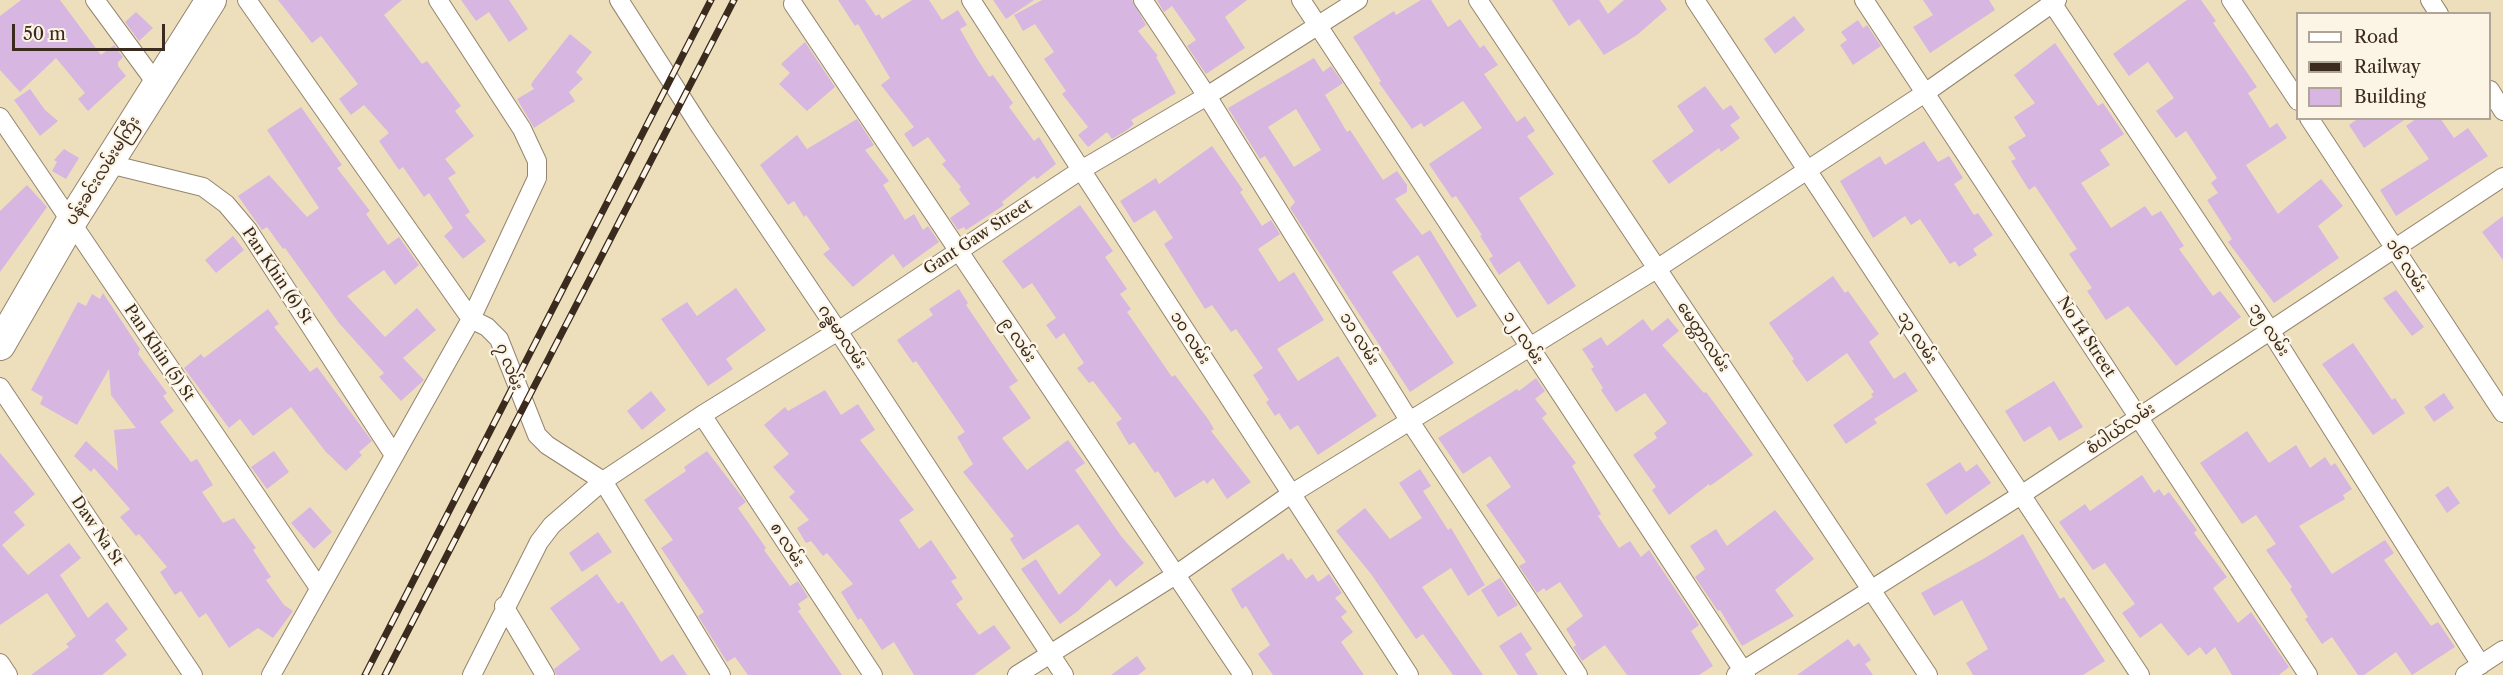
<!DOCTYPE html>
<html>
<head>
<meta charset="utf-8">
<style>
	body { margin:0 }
	#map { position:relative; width:2503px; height:675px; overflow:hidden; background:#eddfbc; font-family:"Libre Caslon Text",serif }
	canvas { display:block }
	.legend { position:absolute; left:2296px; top:12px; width:195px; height:108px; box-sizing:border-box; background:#fcf5e5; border:2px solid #afa495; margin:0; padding:8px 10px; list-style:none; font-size:18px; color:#3b2a1e }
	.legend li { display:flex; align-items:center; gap:12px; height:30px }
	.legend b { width:30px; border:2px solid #afa495 }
	.scale { position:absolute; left:12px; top:24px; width:153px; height:27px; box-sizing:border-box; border:3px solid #3b2a1e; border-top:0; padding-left:8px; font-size:18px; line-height:21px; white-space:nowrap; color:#3b2a1e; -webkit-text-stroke:4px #fcf5e5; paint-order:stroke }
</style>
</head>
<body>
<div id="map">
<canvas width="2503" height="675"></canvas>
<ul class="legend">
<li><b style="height:8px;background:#fff"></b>Road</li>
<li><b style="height:8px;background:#3b2a1e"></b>Railway</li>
<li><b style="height:16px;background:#d7b6e1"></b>Building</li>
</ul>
<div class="scale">50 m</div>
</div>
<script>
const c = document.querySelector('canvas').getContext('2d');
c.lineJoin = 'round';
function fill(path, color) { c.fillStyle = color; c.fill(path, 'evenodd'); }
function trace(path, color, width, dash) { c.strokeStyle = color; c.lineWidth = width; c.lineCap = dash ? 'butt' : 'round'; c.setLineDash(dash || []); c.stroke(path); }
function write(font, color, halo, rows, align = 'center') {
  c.font = font + ' "Libre Caslon Text","Noto Sans Myanmar",serif'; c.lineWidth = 4.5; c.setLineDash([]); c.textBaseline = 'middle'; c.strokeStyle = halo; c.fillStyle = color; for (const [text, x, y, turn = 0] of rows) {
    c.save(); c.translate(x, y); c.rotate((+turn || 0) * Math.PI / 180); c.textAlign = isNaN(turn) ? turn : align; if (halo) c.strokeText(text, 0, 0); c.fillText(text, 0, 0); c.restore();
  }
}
fill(new Path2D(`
	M 21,0 L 60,0 L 101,55 L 114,45 L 123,57 L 118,62 L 118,66 L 126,76 L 88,111 L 78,99 L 85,93 L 56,58 L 20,92 L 0,70 L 0,16 Z
	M 278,0 L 402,0 L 384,15 L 422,64 L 427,61 L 461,106 L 455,111 L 474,136 L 445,159 L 456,173 L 448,178 L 470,212 L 465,215 L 486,241 L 463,259 L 444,236 L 453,228 L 429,193 L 424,197 L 403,167 L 399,170 L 379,141 L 389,133 L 364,105 L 351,115 L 339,99 L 358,84 L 321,36 L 312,43 Z
	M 461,0 L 509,0 L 528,29 L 509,42 L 489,12 L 476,21 Z
	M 838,0 L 865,0 L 876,16 L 879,14 L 882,19 L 912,0 L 929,0 L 942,20 L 958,10 L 967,25 L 960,29 L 976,57 L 989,77 L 993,75 L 1013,103 L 1009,107 L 1034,141 L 1039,137 L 1056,164 L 1037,179 L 1034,176 L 1002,202 L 1004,205 L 986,217 L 966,230 L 964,227 L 958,230 L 950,218 L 970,204 L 959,189 L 961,187 L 942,164 L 946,161 L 928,137 L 913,147 L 904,134 L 914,127 L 881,85 L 890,78 L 858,24 L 855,26 Z
	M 993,0 L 1034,0 L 1006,19 Z
	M 1042,0 L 1132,0 L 1146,25 L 1138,31 L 1158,56 L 1156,57 L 1176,93 L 1131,120 L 1134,124 L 1127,130 L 1112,139 L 1107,132 L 1088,147 L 1078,135 L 1088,127 L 1062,94 L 1066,91 L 1044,59 L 1054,52 L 1035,24 L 1023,31 L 1014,15 Z
	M 1157,0 L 1247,0 L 1225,17 L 1245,48 L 1206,74 L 1187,46 L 1196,40 L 1172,6 L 1164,12 Z
	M 1421,0 L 1431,0 L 1448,27 L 1460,19 L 1480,48 L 1484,45 L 1498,65 L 1484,74 L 1517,122 L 1525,116 L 1535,131 L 1527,136 L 1554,174 L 1519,198 L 1576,286 L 1548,305 L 1519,261 L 1499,275 L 1489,259 L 1493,256 L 1480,236 L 1482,235 L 1456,196 L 1452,198 L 1429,164 L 1482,128 L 1463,101 L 1424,127 L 1421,123 L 1412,129 L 1379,83 L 1381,81 L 1353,37 L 1394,11 L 1396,15 Z
	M 1552,0 L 1599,0 L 1608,14 L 1624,0 L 1660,0 L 1667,9 L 1637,35 L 1604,55 L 1579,19 L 1569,26 Z
	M 1923,0 L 1989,0 L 1995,10 L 1930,53 L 1913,27 L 1933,15 Z
	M 2187,0 L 2201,0 L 2216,21 L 2213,23 L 2257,87 L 2248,93 L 2270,128 L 2277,123 L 2287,138 L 2246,165 L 2278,214 L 2321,179 L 2343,206 L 2318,226 L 2339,258 L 2274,303 L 2228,242 L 2232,239 L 2207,200 L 2218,193 L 2211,183 L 2217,178 L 2186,131 L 2176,138 L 2156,111 L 2174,98 L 2148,62 L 2129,76 L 2113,54 Z
	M 136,12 L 153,28 L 139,41 L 125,22 Z
	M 1794,16 L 1805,30 L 1775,54 L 1764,39 Z
	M 1858,20 L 1863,28 L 1867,25 L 1881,46 L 1853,65 L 1840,45 L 1847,40 L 1841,32 Z
	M 570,34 L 592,52 L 576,72 L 583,79 L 569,92 L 575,101 L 534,128 L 517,99 L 534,89 L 531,85 L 533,81 Z
	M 805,42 L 835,87 L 807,111 L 779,84 L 790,73 L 781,64 Z
	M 2055,43 L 2098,106 L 2103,103 L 2124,134 L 2100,150 L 2110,165 L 2081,183 L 2111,228 L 2145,206 L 2152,216 L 2161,211 L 2184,246 L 2179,249 L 2213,296 L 2220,291 L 2241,317 L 2176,366 L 2128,306 L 2106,320 L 2087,291 L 2092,288 L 2069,254 L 2077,249 L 2035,186 L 2029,190 L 2011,161 L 2016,159 L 2008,147 L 2026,136 L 2014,117 L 2035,103 L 2014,75 Z
	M 1314,58 L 1323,72 L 1331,66 L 1343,83 L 1325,95 L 1347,132 L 1350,130 L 1383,180 L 1397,171 L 1407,185 L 1407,192 L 1395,199 L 1422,235 L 1430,230 L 1477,306 L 1457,318 L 1418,255 L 1392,272 L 1454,363 L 1410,392 L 1290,208 L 1295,202 L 1265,156 L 1260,159 L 1228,108 ZM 1296,109 L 1321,150 L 1294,167 L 1268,127 Z
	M 1705,86 L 1723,110 L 1731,105 L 1740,118 L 1730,125 L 1740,138 L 1721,152 L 1719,148 L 1669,184 L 1652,161 L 1694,131 L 1677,106 Z
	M 30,89 L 45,110 L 58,121 L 40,136 L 14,100 Z
	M 301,107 L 342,165 L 337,168 L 370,211 L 366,214 L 388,245 L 399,237 L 419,265 L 395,285 L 384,270 L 347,296 L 385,337 L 417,308 L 436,330 L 403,358 L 424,380 L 401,401 L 379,377 L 384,373 L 339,323 L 285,248 L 283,249 L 267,227 L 262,230 L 238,196 L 269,175 L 307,217 L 319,208 L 267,130 Z
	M 2359,118 L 2407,118 L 2364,148 L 2349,125 Z
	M 2417,118 L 2440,118 L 2454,138 L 2468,128 L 2488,156 L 2396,216 L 2380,190 L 2429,159 L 2406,126 Z
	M 857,119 L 874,145 L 865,150 L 889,181 L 883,185 L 905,220 L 914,214 L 923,230 L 928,226 L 939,242 L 903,268 L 893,254 L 853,287 L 823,254 L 830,249 L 806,215 L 804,217 L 794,201 L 788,205 L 760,165 L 797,135 L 807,149 Z
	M 1924,141 L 1938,162 L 1949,156 L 1963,178 L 1954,184 L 1974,215 L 1978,213 L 1993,235 L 1973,249 L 1977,255 L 1959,267 L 1955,261 L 1950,264 L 1920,219 L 1911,225 L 1905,216 L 1873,238 L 1840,181 L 1880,156 L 1885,165 Z
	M 1212,146 L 1243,190 L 1240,192 L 1262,226 L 1271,220 L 1280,234 L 1258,249 L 1279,282 L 1294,272 L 1324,320 L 1277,349 L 1298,381 L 1338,356 L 1377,416 L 1318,455 L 1298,425 L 1290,430 L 1279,413 L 1275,416 L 1266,402 L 1269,400 L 1253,375 L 1263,368 L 1236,329 L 1231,332 L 1212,305 L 1205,309 L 1164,244 L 1173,238 L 1155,210 L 1134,223 L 1120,201 L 1156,178 L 1159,184 Z
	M 64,149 L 79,158 L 66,179 L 52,171 L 57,162 L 54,160 Z
	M 27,185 L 47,207 L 0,272 L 0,211 Z
	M 1080,205 L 1113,251 L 1105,257 L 1127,289 L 1120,294 L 1131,309 L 1127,312 L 1172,377 L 1175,375 L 1208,419 L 1214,429 L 1211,431 L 1251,482 L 1227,499 L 1213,478 L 1207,484 L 1204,480 L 1175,498 L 1158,471 L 1155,473 L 1134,442 L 1129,445 L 1116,423 L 1122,419 L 1093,381 L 1089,383 L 1077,368 L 1084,363 L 1064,333 L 1056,339 L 1046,325 L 1056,318 L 1032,283 L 1023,289 L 1002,261 Z
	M 2503,216 L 2503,260 L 2482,232 Z
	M 233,236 L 244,250 L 216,273 L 205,260 Z
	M 1833,276 L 1845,293 L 1848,291 L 1879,334 L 1869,342 L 1894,379 L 1905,372 L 1918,391 L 1874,419 L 1877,423 L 1846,444 L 1833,425 L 1873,397 L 1871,394 L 1874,392 L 1847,353 L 1807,382 L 1792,361 L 1794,359 L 1769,323 Z
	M 736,288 L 766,330 L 726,359 L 733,369 L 708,386 L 661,319 L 687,302 L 697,316 Z
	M 959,289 L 968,303 L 966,305 L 1018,381 L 1009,387 L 1031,418 L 1002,438 L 1027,470 L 1068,440 L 1085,463 L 1075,470 L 1121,536 L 1144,563 L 1116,587 L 1110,579 L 1078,611 L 1060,624 L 1021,569 L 1036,559 L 1059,595 L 1101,555 L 1078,524 L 1023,560 L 1010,539 L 1014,536 L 963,472 L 973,464 L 957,437 L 965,432 L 916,361 L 913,363 L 897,340 L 933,315 L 929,309 Z
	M 2396,290 L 2424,327 L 2412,336 L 2383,298 Z
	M 103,293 L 140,349 L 138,354 L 167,393 L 163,396 L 174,411 L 160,422 L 191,462 L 197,459 L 213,485 L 202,492 L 223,523 L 234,518 L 256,548 L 253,550 L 271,577 L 266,580 L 284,605 L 293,611 L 273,638 L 258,628 L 229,648 L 206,613 L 199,618 L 181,591 L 175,595 L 160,572 L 167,567 L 139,534 L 136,536 L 120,517 L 130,509 L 94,468 L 91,472 L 74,456 L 86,441 L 118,471 L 114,430 L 136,428 L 111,395 L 109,369 L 77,425 L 40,404 L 43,397 L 31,390 L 78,302 L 86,306 L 92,294 L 100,299 Z
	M 268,309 L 279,324 L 274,327 L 310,372 L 317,367 L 372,441 L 359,452 L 362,455 L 346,471 L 326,452 L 291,407 L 253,436 L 240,419 L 229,428 L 184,368 L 201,354 L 204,358 Z
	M 1668,318 L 1679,331 L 1662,345 L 1704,393 L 1706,392 L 1753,455 L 1710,486 L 1709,484 L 1669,515 L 1652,490 L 1656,487 L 1633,455 L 1657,438 L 1654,433 L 1667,423 L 1645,393 L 1616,412 L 1601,390 L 1603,388 L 1591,369 L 1594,367 L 1582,349 L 1601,337 L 1607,346 L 1643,319 L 1652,331 Z
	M 2353,343 L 2392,400 L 2395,398 L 2405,413 L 2373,435 L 2322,364 Z
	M 1536,378 L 1545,391 L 1535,399 L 1547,414 L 1542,418 L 1576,463 L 1572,466 L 1601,514 L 1598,516 L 1619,548 L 1630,541 L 1641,557 L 1649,550 L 1699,625 L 1691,631 L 1713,666 L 1699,675 L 1627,675 L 1605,645 L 1582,661 L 1573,647 L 1576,645 L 1566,629 L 1583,616 L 1560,582 L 1546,591 L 1544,588 L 1537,593 L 1519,566 L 1526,562 L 1486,505 L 1511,487 L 1490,456 L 1463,474 L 1438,438 L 1517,389 L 1519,391 Z
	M 2054,381 L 2083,427 L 2059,441 L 2050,426 L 2024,442 L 2005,411 Z
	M 825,390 L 841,415 L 858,404 L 875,430 L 860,440 L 914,510 L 899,520 L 919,549 L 931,540 L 957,578 L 951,581 L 963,599 L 956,604 L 979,635 L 994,625 L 1011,648 L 974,675 L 914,675 L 894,642 L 882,650 L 861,618 L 858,620 L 841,592 L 853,584 L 827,553 L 823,556 L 811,541 L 806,543 L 797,528 L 809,520 L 789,497 L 795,492 L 773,467 L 789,454 L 764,425 L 785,407 L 788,411 Z
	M 651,391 L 666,410 L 642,430 L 627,411 Z
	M 2444,393 L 2454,408 L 2434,422 L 2424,407 Z
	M 2247,431 L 2269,463 L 2296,445 L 2310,468 L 2325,457 L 2331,466 L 2335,463 L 2352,489 L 2343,495 L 2345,499 L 2299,526 L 2332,574 L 2385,540 L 2394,553 L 2384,560 L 2431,626 L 2438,622 L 2455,647 L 2412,675 L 2396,652 L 2364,675 L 2358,675 L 2332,637 L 2322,644 L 2305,619 L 2308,617 L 2290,589 L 2292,587 L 2266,550 L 2276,544 L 2256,515 L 2242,524 L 2200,463 Z
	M 274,451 L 289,472 L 267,489 L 251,467 Z
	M 707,451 L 746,502 L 738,508 L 766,548 L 764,550 L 790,586 L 798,581 L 808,597 L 798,604 L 801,609 L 798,611 L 842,675 L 748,675 L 735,657 L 727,662 L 698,616 L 704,612 L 661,548 L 673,540 L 644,500 L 686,471 L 684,467 Z
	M 0,453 L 35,494 L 14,512 L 25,525 L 2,545 L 28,575 L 69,543 L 81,558 L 60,575 L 88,618 L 107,602 L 128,629 L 115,640 L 127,655 L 102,675 L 31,675 L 69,647 L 66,644 L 76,636 L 47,593 L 0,625 Z
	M 1960,462 L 1966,472 L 1977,464 L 1991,483 L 1946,515 L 1926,484 Z
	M 1420,469 L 1431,486 L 1423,491 L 1448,530 L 1451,528 L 1485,585 L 1468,596 L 1451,568 L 1422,587 L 1483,675 L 1453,675 L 1423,634 L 1416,639 L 1371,574 L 1336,531 L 1365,508 L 1390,539 L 1422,518 L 1399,483 Z
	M 2142,475 L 2154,493 L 2159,489 L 2164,496 L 2169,492 L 2197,530 L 2194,533 L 2227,577 L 2213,588 L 2238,623 L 2251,612 L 2289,667 L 2279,675 L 2232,675 L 2215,647 L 2206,655 L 2200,647 L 2188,656 L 2161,623 L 2140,638 L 2122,613 L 2135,604 L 2105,563 L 2093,570 L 2059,522 L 2085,504 L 2090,511 Z
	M 2448,486 L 2460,503 L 2447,513 L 2435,495 Z
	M 310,507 L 332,532 L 314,549 L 291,523 Z
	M 1775,510 L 1814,559 L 1775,590 L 1794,616 L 1742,646 L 1720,610 L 1718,611 L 1695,577 L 1705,569 L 1690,546 L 1716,529 L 1727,546 Z
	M 598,532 L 612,552 L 582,572 L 569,553 Z
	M 2023,534 L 2060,599 L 2064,597 L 2105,661 L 2083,675 L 1973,675 L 1966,663 L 1988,649 L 1962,600 L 1934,616 L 1921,593 L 1985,558 Z
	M 1283,553 L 1288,561 L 1291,558 L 1306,579 L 1313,574 L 1318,582 L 1329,574 L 1342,593 L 1335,598 L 1347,612 L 1341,617 L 1353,632 L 1341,642 L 1364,675 L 1273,675 L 1258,654 L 1270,645 L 1246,606 L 1242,609 L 1231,589 Z
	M 597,574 L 618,604 L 622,601 L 661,662 L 673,654 L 687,675 L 556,675 L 554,669 L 580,649 L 550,608 Z
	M 1500,578 L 1518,605 L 1498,617 L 1481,590 Z
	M 1521,632 L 1532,649 L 1525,654 L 1538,675 L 1518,675 L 1499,646 Z
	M 1848,639 L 1854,647 L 1859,643 L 1871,660 L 1865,664 L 1873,675 L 1797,675 Z
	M 1137,656 L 1146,669 L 1138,675 L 1111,675 Z`), '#d7b6e1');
const minor = new Path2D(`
	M 95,0 L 156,83
	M 247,0 L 471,319 L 487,327 L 499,339 L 537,435 L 547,445 L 603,481 L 721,675
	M 619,0 L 701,128 L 838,331 L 1064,675
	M 971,0 L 1409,675
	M 1143,0 L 1207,96 L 1409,420 L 1578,675
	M 1301,0 L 1746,675
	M 1478,0 L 1928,675
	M 1695,0 L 2140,675
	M 1864,0 L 2308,675
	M 2050,0 L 2271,332 L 2481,665
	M 2231,0 L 2298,101
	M 2430,0 L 2439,14
	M 793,4 L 1243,675
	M 2490,90 L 2503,111
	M 0,117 L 319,588
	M 2309,118 L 2503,413
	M 109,164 L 203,187 L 226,204 L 248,230 L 394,455
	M 0,387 L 193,675
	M 702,415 L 873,675
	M 504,606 L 545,675
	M 0,663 L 8,675
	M 271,675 L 471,319 L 537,178 L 537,161 L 522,129 L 438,0
	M 472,675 L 539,542 L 552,525 L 603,481 L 702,415 L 838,331 L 1081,170 L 1207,96 L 1358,0
	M 1017,675 L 1177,574 L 1291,494 L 1658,268 L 1925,93 L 2057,0
	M 1736,675 L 2021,495 L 2503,177
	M 2465,675 L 2503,650`);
const primary = new Path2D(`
	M 0,345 L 71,222 L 211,0`);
trace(minor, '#94846d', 20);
trace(primary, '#94846d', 32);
trace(minor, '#fff', 18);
trace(primary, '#fff', 30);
const rail = new Path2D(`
	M 365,675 L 711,0
	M 385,675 L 734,0`);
trace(rail, '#3b2a1e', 7);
trace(rail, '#fcf5e5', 4.5, [14]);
write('16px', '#3b2a1e', '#fcf5e5', [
	["ပန်းခင်းလမ်းမကြီး",103,171,-58],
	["Gant Gaw Street",978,237,-33],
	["၁၆ လမ်း",2406,266,57],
	["Pan Khin (6) St",277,276,56],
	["၁၅ လမ်း",2269,330,57],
	["ဂန္ဓမာလမ်း",842,337,56],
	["မေတ္တာလမ်း",1703,337,56],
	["No 14 Street",2086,337,57],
	["၁၀ လမ်း",1190,338,57],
	["၁၂ လမ်း",1523,338,57],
	["၁၃ လမ်း",1917,338,57],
	["၁၁ လမ်း",1359,339,58],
	["၉ လမ်း",1018,340,56],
	["Pan Khin (5) St",159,353,56],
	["၇ လမ်း",509,367,69],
	["စံပါယ်လမ်း",2121,429,-34],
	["Daw Na St",97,531,56],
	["၈ လမ်း",787,545,57]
]);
</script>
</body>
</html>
